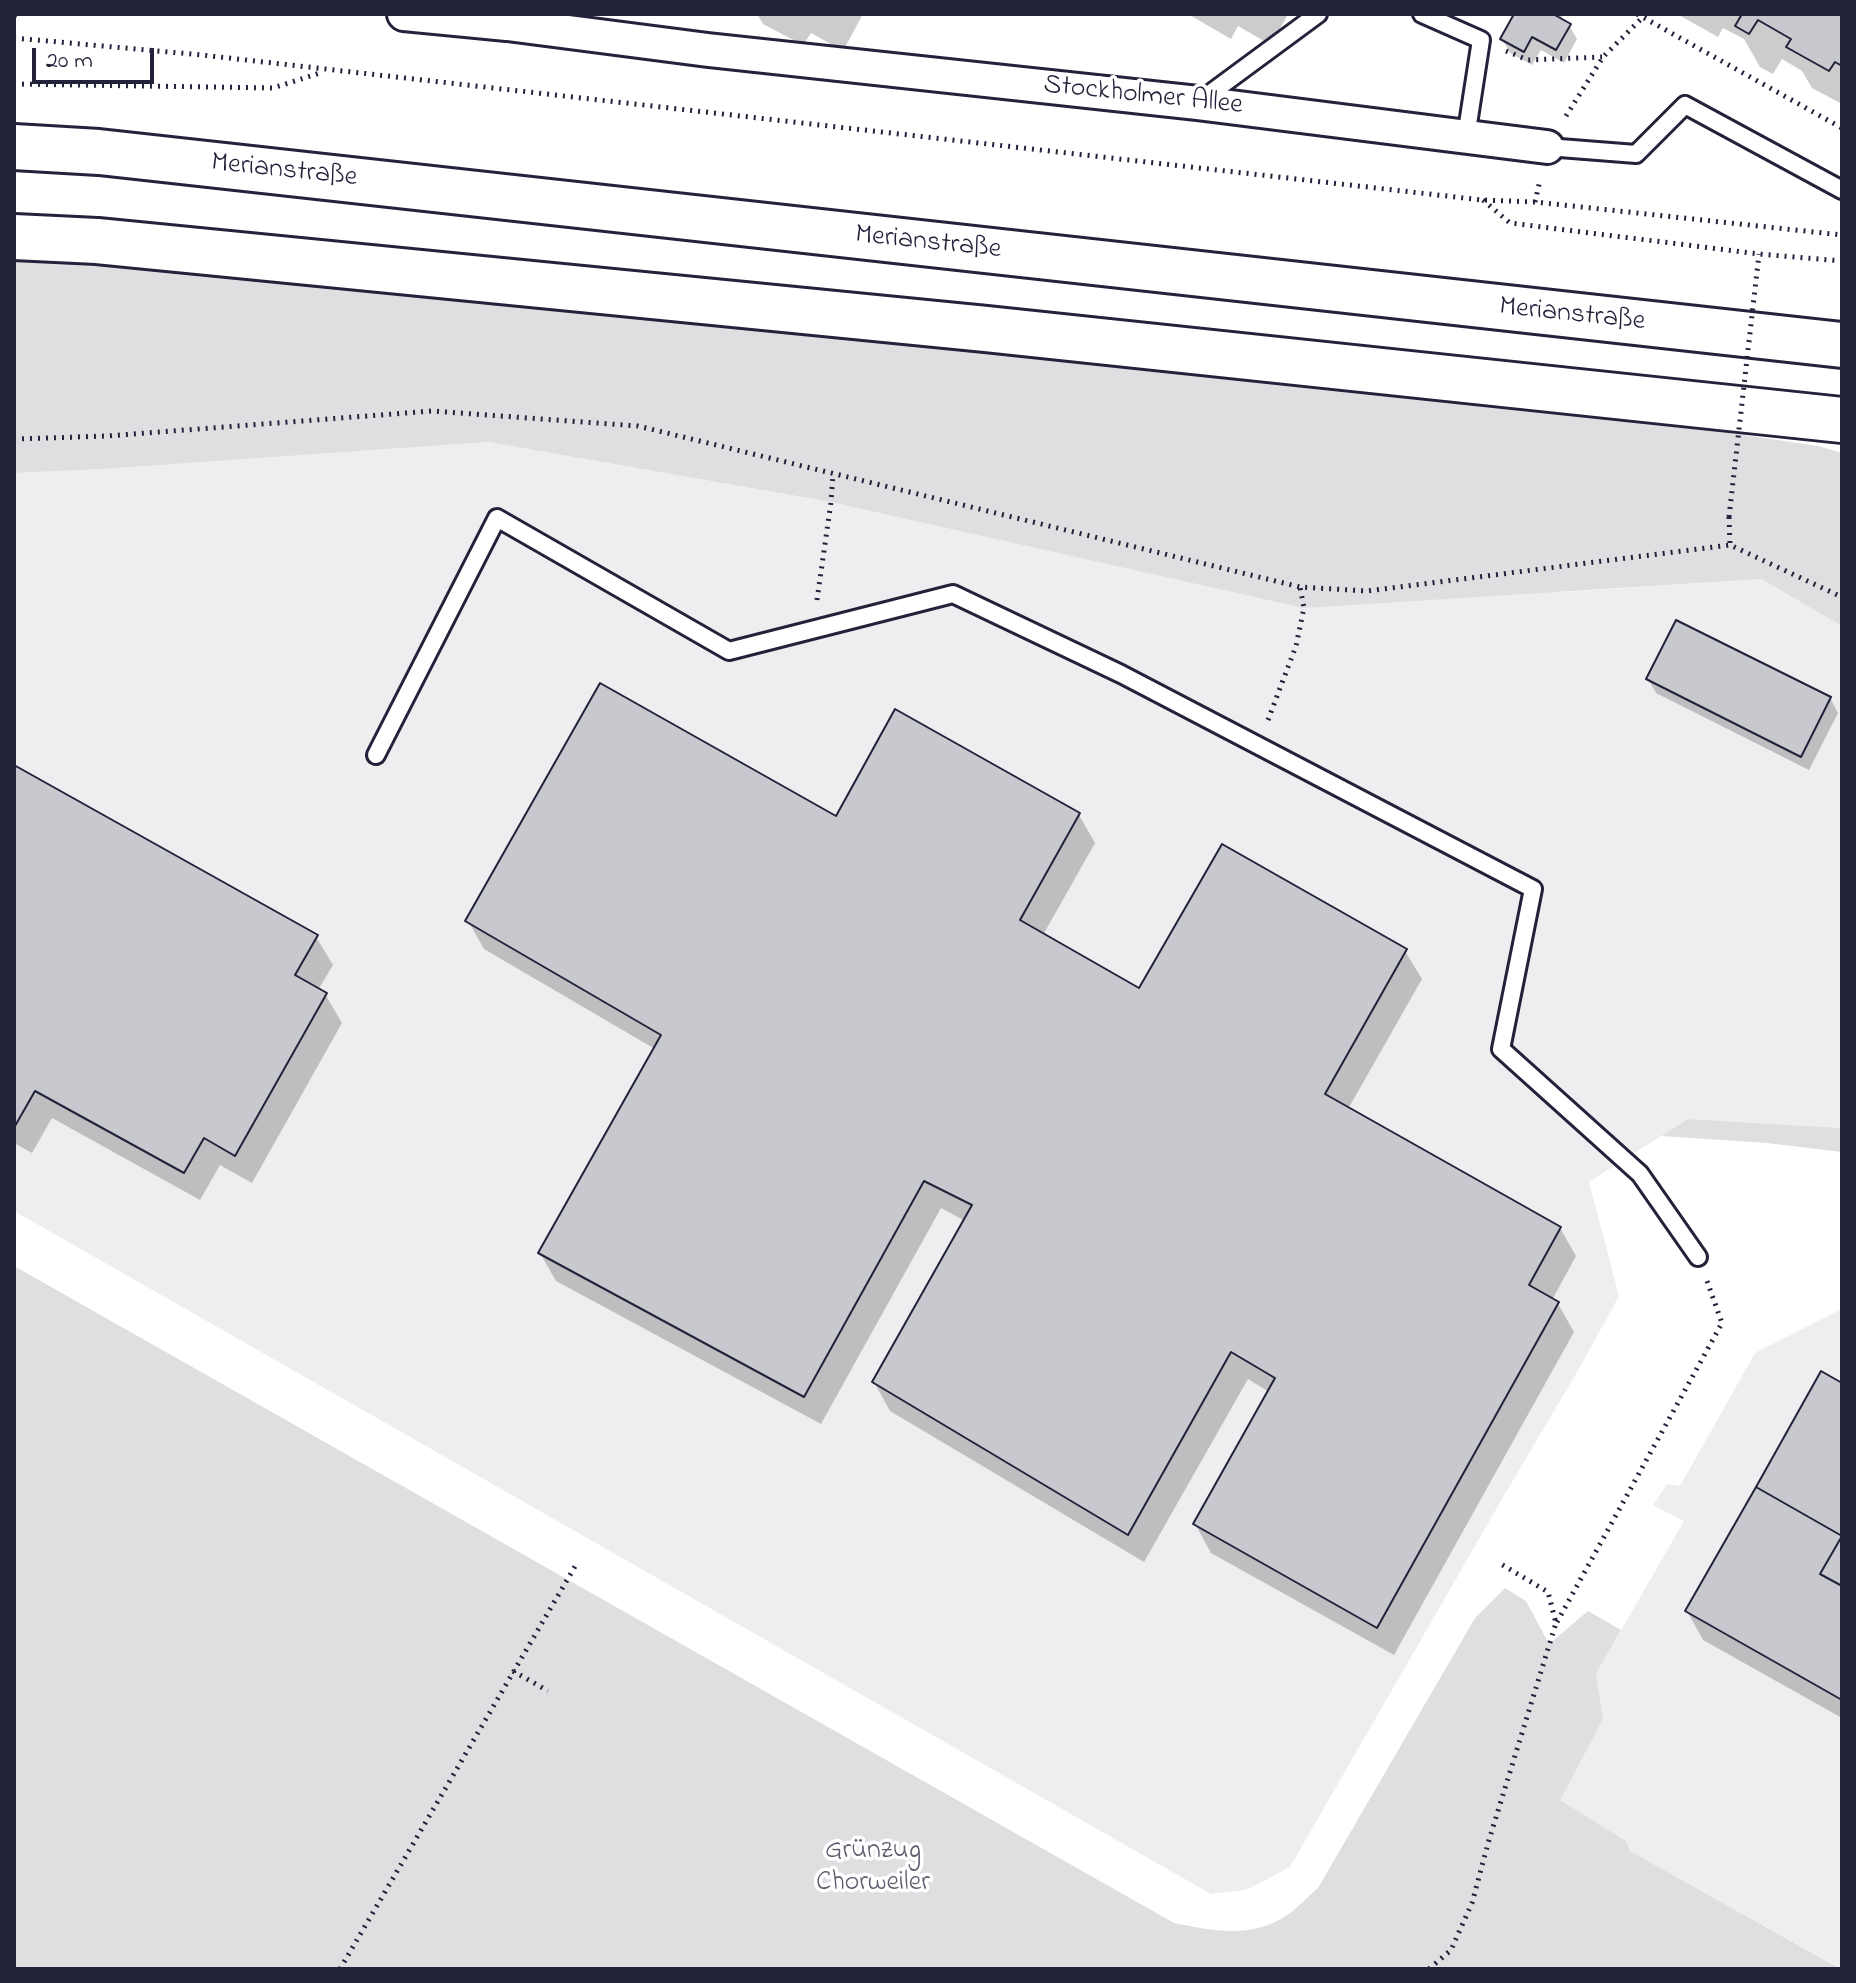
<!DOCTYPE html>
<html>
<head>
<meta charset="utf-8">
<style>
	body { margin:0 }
	#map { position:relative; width:1856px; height:1983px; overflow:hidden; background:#fff; font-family:"Indie Flower",sans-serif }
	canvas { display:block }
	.frame { position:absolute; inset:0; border:16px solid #22223b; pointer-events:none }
	.scale { position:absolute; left:32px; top:48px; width:122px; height:36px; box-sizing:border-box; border:4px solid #22223b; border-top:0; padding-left:10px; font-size:24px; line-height:28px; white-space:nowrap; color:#22223b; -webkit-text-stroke:6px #fff; paint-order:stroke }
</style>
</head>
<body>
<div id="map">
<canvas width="1856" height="1983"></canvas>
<div class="frame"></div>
<div class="scale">20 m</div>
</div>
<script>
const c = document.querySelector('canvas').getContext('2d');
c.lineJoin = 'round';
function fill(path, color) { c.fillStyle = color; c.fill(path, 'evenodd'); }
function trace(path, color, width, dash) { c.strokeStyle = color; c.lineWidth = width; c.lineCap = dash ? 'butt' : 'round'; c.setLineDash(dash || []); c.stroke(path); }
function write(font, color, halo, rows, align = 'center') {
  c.font = font + ' "Indie Flower",sans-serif'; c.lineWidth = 7; c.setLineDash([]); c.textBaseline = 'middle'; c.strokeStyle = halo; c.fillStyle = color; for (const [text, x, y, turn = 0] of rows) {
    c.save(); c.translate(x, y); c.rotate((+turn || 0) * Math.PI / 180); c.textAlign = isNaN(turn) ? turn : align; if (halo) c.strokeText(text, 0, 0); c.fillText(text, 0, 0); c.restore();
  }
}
fill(new Path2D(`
	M 488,442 L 831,502 L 1563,592 L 1761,579 L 1842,626 L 1842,1128 L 1688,1119 L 1589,1182 L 1619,1296 L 1580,1367 L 1502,1499 L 1290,1867 L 1246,1890 L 1211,1894 L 14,1211 L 14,473 L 104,469 Z
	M 1842,1309 L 1842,1969 L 1630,1851 L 1626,1841 L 1559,1800 L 1603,1719 L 1596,1674 L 1684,1521 L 1653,1505 L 1667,1484 L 1680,1486 L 1755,1353 Z`), '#eeeef1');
fill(new Path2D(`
	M 14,256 L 97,259 L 896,341 L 1703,429 L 1818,446 L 1842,453 L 1842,626 L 1761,579 L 1304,608 L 831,502 L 488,442 L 104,469 L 14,473 Z
	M 1688,1119 L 1842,1128 L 1842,1152 L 1767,1143 L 1661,1136 Z
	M 14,1266 L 1174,1923 C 1209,1930 1246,1938 1279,1920 C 1293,1913 1306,1898 1318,1888 L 1475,1618 L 1505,1588 L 1526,1601 L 1549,1644 L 1588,1611 L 1621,1630 L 1596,1674 L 1603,1719 L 1560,1800 L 1626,1841 L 1630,1851 L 1841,1969 L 14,1969 Z`), '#dfdfe2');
fill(new Path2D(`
	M 757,14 L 863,14 L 843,51 L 811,33 L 803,45 L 763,24 Z
	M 1188,14 L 1288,14 L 1271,45 L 1238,26 L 1231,39 Z
	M 1516,14 L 1564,14 L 1560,20 L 1569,25 L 1577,39 L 1564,63 L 1541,50 L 1532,65 L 1510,53 L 1502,39 Z
	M 1677,14 L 1842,14 L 1842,104 L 1812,88 L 1802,71 L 1782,59 L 1773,74 L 1760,67 L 1744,39 L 1723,28 L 1718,37 Z
	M 1648,679 L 1830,698 L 1838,713 L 1809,770 L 1656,693 Z
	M 14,768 L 316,937 L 333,965 L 318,990 L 325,994 L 342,1023 L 252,1183 L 220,1165 L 200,1200 L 52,1118 L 32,1153 L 14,1143 Z
	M 1079,815 L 1095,843 L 1043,935 L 1140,991 L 1405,951 L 1422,979 L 1348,1109 L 1560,1228 L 1576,1256 L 1552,1300 L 1558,1304 L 1574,1332 L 1394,1655 L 1211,1553 L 1195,1524 L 1269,1392 L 1248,1379 L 1144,1562 L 890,1411 L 874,1382 L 965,1221 L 941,1208 L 821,1424 L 556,1281 L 540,1253 L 655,1049 L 484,949 L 468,921 L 836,818 Z
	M 1842,1386 L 1842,1718 L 1703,1640 L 1687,1611 Z`), '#0003');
const building = new Path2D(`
	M 1514,14 L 1553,14 L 1571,24 L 1556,50 L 1532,37 L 1524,52 L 1500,39 Z
	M 1742,14 L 1842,14 L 1842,66 L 1835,62 L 1829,71 L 1786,47 L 1791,39 L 1758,20 L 1749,34 L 1735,26 Z
	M 1676,620 L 1831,697 L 1801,757 L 1646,679 Z
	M 600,683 L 836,816 L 895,709 L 1080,813 L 1020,920 L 1139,988 L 1222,844 L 1407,949 L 1325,1094 L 1561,1227 L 1529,1285 L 1559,1302 L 1377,1628 L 1193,1524 L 1275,1378 L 1231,1352 L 1128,1535 L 872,1382 L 972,1205 L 924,1181 L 804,1397 L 538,1253 L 661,1035 L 465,921 Z
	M 14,765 L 318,935 L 295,975 L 327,993 L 235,1156 L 204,1138 L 184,1173 L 35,1091 L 15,1126 L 14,1125 Z
	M 1821,1371 L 1842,1383 L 1842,1586 L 1820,1574 L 1842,1536 L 1756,1487 Z
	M 1756,1487 L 1842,1536 L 1820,1574 L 1842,1586 L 1842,1700 L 1685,1611 Z`);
fill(building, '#c8c8cf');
trace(building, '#22223b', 2);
const service = new Path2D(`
	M 1422,14 L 1481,40 L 1466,137
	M 1200,101 L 1318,14
	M 1547,147 L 1636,154 L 1685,105 L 1842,190
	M 376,755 L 497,518 L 729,651 L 953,594 L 1121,674 L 1533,889 L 1501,1049 L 1640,1174 L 1698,1257`);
const minor = new Path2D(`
	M 404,14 L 507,24 L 708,50 L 1198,103 L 1547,147`);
const primary = new Path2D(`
	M 14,147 L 99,152 L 1842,345
	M 14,237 L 97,241 L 986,329 L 1842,420`);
trace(service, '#22223b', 22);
trace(minor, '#22223b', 38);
trace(primary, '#22223b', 50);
trace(new Path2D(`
	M 1637,14 L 1842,128
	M 14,17 L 15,14
	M 14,38 L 202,55 L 1482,200 L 1535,202 L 1842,235
	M 1506,51 L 1528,60 L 1602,57
	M 14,84 L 273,88 L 323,72
	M 1566,116 L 1603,57 L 1646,14
	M 1483,200 L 1510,223 L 1759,254 L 1842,261
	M 1535,202 L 1540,180
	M 14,439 L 107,436 L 432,411 L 638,426 L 1300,587 L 1367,591 L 1730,545 L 1842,597
	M 1729,517 L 1730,545
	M 817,600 L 831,502 L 833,474
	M 1268,720 L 1296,646 L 1304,608 L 1300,587
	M 1557,1622 L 1722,1323 L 1707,1281
	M 513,1671 L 548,1691
	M 340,1969 L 577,1563
	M 1429,1969 L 1451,1950 L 1472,1903 L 1489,1840 L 1556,1623 L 1548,1592 L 1501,1564`), '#22223b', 5, [2, 6]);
trace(service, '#fff', 16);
trace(minor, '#fff', 32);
trace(primary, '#fff', 44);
trace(new Path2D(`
	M 1729,517 L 1759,254`), '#22223b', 5, [2, 6]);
write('28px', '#22223b', '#fff', [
	["Stockholmer Allee",1143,97,6],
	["Merianstraße",284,172,6],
	["Merianstraße",928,244,6],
	["Merianstraße",1572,316,6]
]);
write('28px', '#5b5b6d', '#fff', [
	["Grünzug",873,1852],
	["Chorweiler",873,1884]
]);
</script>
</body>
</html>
